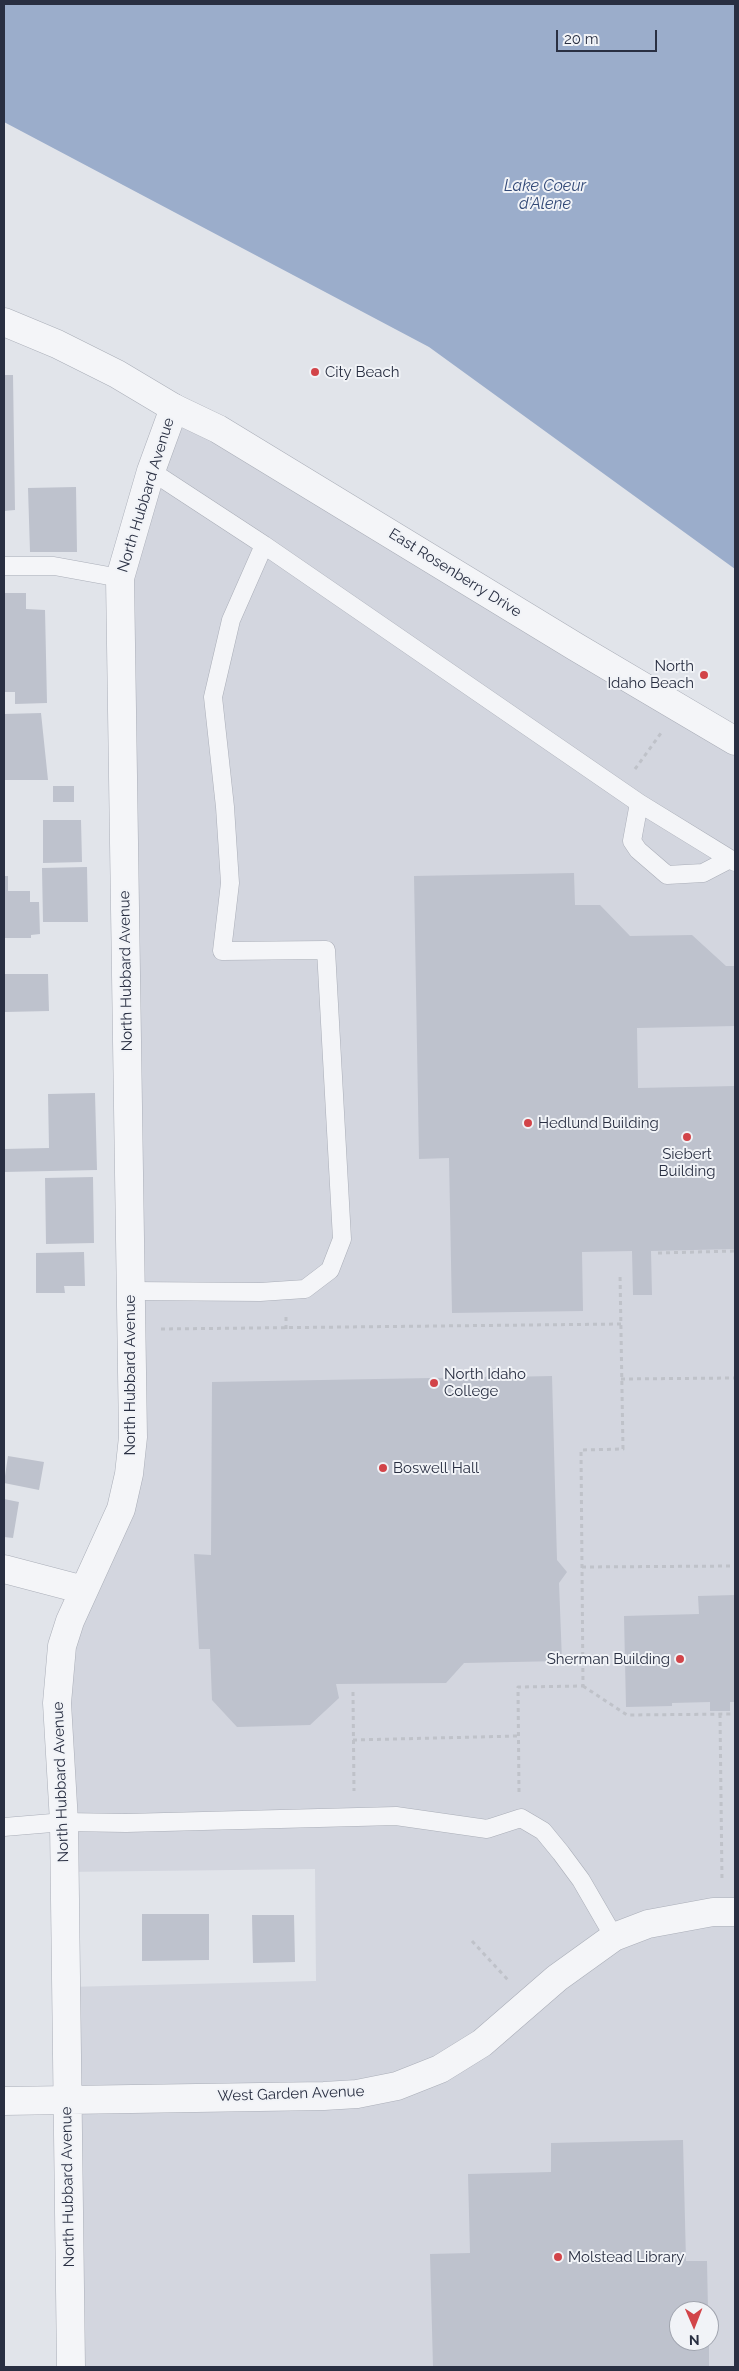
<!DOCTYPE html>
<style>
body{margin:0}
#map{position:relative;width:739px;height:2371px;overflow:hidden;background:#e1e4ea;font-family:Raleway,sans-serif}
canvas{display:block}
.frame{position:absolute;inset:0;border:5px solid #292f42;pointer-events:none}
.north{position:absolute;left:669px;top:2301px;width:50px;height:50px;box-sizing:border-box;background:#f1f3f7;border:1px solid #a1a5af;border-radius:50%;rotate:179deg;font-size:14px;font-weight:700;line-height:20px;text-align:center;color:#292f42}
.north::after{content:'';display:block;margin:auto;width:18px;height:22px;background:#d24449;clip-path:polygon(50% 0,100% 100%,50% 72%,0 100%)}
.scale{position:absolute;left:556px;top:30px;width:101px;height:22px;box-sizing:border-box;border:2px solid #292f42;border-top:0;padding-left:6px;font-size:15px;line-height:18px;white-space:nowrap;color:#292f42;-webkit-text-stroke:4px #f1f3f7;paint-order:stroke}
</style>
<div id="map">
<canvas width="739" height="2371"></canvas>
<div class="frame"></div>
<div class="north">N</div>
<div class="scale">20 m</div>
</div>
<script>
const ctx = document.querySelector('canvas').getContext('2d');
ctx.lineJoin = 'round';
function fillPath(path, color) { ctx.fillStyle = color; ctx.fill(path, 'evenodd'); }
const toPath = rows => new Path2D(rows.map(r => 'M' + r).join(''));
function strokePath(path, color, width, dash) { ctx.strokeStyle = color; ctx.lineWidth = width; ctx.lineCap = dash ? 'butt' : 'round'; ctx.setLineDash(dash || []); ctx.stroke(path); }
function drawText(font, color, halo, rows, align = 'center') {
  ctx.font = font + ' Raleway,sans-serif'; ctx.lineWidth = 4; ctx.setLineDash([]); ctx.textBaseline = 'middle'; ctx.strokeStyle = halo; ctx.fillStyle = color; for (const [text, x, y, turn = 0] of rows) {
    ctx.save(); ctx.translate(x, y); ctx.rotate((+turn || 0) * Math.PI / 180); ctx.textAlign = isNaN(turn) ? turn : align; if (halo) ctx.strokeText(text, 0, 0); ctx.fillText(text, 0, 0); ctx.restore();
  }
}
const built = toPath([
 [174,408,735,741,735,2367,71,2367,66,1987,316,1981,315,1869,64,1872,57,1703,121,1509,120,578],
 [679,2311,709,2311,709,2341,679,2341]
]);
const water = toPath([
 [4,4,735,4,735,569,429,347,4,122]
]);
const building = toPath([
 [4,375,13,375,15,510,4,511],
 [76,487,77,552,30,552,28,488],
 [4,593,26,593,26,609,45,610,47,703,15,704,15,692,4,692],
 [41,713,48,780,4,780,4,714],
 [53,786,74,786,74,802,53,802],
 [43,820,81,820,82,862,43,863],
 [87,867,88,922,43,922,42,868],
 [574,873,575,905,600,905,630,936,692,935,726,966,735,966,735,1026,637,1028,638,1088,735,1086,734,1249,651,1251,652,1295,633,1295,632,1251,582,1252,583,1311,452,1313,449,1158,419,1159,414,876],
 [4,876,8,876,8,891,30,891,30,902,39,902,40,934,31,935,31,938,4,938],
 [4,974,48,974,49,1011,5,1012],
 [95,1093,97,1170,4,1172,4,1149,49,1148,48,1094],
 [93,1177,94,1243,46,1244,45,1178],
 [84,1252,85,1286,64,1286,65,1293,36,1293,36,1253],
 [494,1368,506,1377,552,1376,557,1560,567,1572,559,1583,562,1661,464,1663,446,1683,336,1684,339,1698,310,1725,237,1727,212,1700,210,1649,199,1649,194,1554,211,1555,212,1382,486,1377],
 [8,1456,44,1462,39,1490,4,1483],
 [4,1499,19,1502,13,1538,4,1537],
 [735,1595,735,1702,730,1702,730,1711,710,1711,710,1702,672,1703,672,1706,626,1707,624,1616,699,1614,698,1596],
 [142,1914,209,1914,209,1960,142,1961],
 [252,1915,294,1915,295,1962,253,1963],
 [683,2140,686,2261,707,2261,708,2311,679,2311,679,2341,709,2341,709,2367,433,2367,430,2254,470,2253,468,2174,551,2172,551,2143]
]);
const path = toPath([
 [635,769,661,733],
 [658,1253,735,1251],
 [286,1317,286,1329],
 [161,1329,621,1324],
 [621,1379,735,1378],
 [582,1567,735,1566],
 [583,1686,627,1715,735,1714],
 [353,1692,354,1791],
 [720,1714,722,1881],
 [353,1740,518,1736],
 [519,1792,518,1687,583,1686,581,1450,623,1449,620,1273],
 [472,1941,508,1980]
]);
const service = toPath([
 [151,471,264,545,639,803,735,862],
 [4,566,54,566,120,578],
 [639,803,632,841,638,850,667,875,703,873,730,859],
 [130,1291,260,1292,305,1289,330,1270,342,1239,326,950,222,951,230,883,225,807,213,697,231,620,264,545],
 [4,1827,64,1822,126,1823,396,1816,487,1829,521,1818,543,1831,561,1853,581,1880,614,1937]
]);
const minor = toPath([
 [4,1569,84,1590],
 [4,2101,324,2096,357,2094,397,2086,440,2069,482,2043,557,1978,614,1937,648,1924,713,1912,735,1912],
 [71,2367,64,1822,57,1703,62,1646,70,1621,121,1509,129,1474,133,1437,120,578,151,471,174,408]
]);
const tertiary = toPath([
 [4,322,57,344,117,374,174,408,218,429,576,647,735,741]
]);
const markers = [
 [315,372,5,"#d24449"],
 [704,675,5,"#d24449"],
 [528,1123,5,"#d24449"],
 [687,1137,5,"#d24449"],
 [434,1383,5,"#d24449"],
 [383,1468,5,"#d24449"],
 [680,1659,5,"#d24449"],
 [558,2257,5,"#d24449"]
];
const poiNames = [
 ["City Beach",325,372],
 ["North",694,666,"right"],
 ["Idaho Beach",694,683,"right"],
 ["Hedlund Building",538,1123],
 ["Siebert",687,1154,"center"],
 ["Building",687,1171,"center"],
 ["North Idaho",444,1374],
 ["College",444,1391],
 ["Boswell Hall",393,1468],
 ["Sherman Building",670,1659,"right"],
 ["Molstead Library",568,2257]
];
const streetNames = [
 ["North Hubbard Avenue",146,495,-73],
 ["East Rosenberry Drive",455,573,32],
 ["North Hubbard Avenue",126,971,-91],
 ["North Hubbard Avenue",130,1375,-90],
 ["North Hubbard Avenue",61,1782,-92],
 ["West Garden Avenue",291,2094,-2],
 ["North Hubbard Avenue",68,2187,-91]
];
const waterNames = [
 ["Lake Coeur",545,186],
 ["d'Alene",545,204]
];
fillPath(built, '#d3d6df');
fillPath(water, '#9badcb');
fillPath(building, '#bec2cd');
strokePath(service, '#aaaeb8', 19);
strokePath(minor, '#aaaeb8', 29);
strokePath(tertiary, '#aaaeb8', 29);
strokePath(path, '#bfc2c9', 3, [4, 4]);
strokePath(service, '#f4f5f8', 18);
strokePath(minor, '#f4f5f8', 28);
strokePath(tertiary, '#f4f5f8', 28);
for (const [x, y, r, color] of markers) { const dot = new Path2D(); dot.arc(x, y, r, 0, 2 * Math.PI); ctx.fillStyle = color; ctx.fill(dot); strokePath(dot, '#f1f3f7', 2); }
drawText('15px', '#292f42', '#f1f3f7', poiNames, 'left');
drawText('15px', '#292f42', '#f1f3f7', streetNames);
drawText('italic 16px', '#324977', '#f1f3f7', waterNames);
</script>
